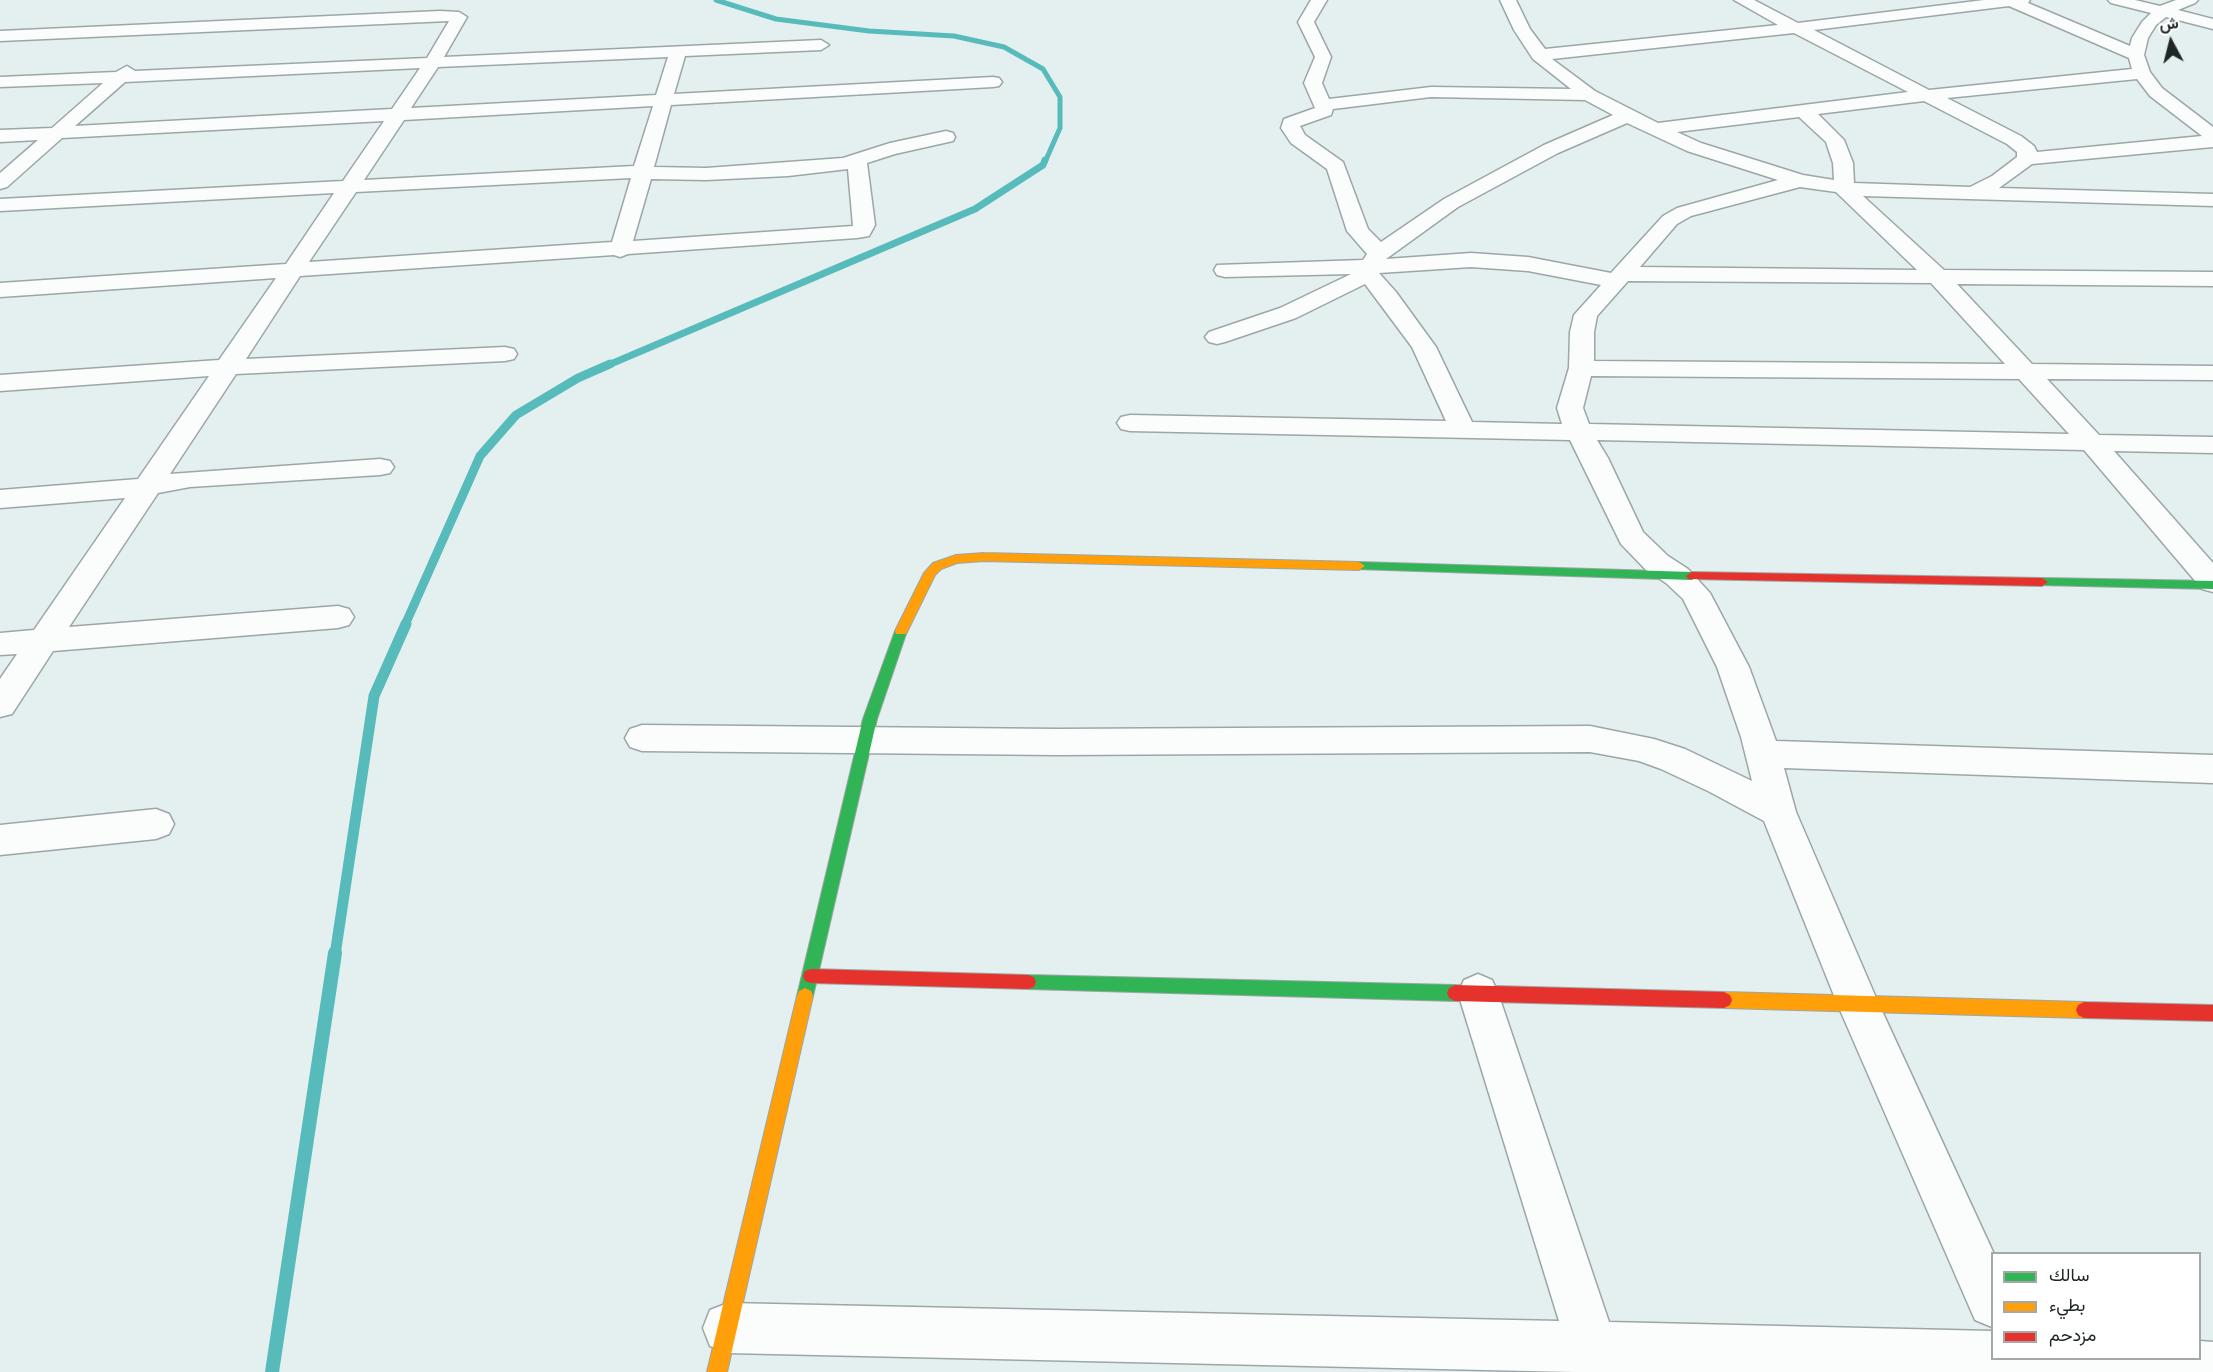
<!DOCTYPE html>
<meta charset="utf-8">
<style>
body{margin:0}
#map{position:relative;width:2213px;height:1372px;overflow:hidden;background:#e4efef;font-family:"Alegreya Sans",Vazirmatn,sans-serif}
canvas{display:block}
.legend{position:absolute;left:1991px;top:1252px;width:210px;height:108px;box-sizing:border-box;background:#fff;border:2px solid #a5a8a8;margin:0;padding:8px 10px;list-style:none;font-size:18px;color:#1f2626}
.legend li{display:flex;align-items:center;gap:12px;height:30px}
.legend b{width:30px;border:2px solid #a5a8a8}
.north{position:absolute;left:2141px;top:12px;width:60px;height:60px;-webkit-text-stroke:4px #fff;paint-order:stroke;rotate:353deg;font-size:16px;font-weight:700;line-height:24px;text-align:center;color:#1f2626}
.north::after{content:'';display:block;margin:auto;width:21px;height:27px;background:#1f2626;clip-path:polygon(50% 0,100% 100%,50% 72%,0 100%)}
</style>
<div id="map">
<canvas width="2213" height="1372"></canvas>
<ul class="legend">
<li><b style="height:8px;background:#30b455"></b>سالك</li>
<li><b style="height:8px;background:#ff9f0a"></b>بطيء</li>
<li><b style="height:8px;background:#e5322d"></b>مزدحم</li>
</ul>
<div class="north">ش</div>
</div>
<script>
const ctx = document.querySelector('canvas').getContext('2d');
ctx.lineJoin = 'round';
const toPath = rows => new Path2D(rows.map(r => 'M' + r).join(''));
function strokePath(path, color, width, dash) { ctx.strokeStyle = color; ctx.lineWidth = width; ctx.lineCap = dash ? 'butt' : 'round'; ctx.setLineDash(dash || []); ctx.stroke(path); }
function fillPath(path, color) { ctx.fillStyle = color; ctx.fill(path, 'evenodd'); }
const streamFar4 = toPath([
 [716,0,776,19,869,31,954,36,1004,47,1043,69,1060,97,1060,128,1045,162]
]);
const streamFar3 = toPath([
 [606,366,975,209,1043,165,1045,160]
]);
const streamFar2 = toPath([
 [405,625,480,456,516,415,578,378,610,364]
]);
const streamFar1 = toPath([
 [335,955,374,696,406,624]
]);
const stream = toPath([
 [272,1372,335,953]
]);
const street = toPath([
 [1311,0,1327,0,1314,22,1331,57,1322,83,1329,99,1431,87,1571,89,1533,59,1514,30,1500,0,1516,0,1530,29,1545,49,1778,25,1734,0,1754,0,1798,23,1984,0,2030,0,2028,3,2130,46,2132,38,2142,22,2151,13,2111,3,2108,0,2135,0,2160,6,2176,0,2198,0,2195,3,2178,10,2213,19,2213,29,2166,17,2156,25,2148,38,2144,55,2150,72,2162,88,2213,127,2213,147,2032,164,1999,188,2213,194,2213,206,1863,196,1944,270,2213,272,2213,286,1957,284,2032,364,2213,366,2213,380,2047,379,2099,435,2213,437,2213,453,2114,451,2213,563,2213,592,2202,589,2084,450,1597,440,1608,458,1643,532,1668,556,1688,569,1710,593,1749,667,1776,741,2213,755,2213,783,1784,768,1796,812,1877,1000,1994,1254,1992,1254,1992,1327,1975,1320,1837,1003,1764,821,1708,791,1661,769,1639,761,1590,752,1058,755,642,751,630,747,625,738,630,729,642,725,1058,729,1590,726,1654,739,1685,749,1752,781,1741,737,1717,667,1683,599,1666,583,1646,570,1621,544,1570,440,1130,431,1121,429,1117,423,1121,417,1130,415,1446,421,1412,347,1365,284,1296,318,1225,342,1217,344,1209,342,1205,337,1209,332,1280,308,1351,274,1225,277,1217,275,1214,270,1217,265,1363,260,1367,254,1347,231,1327,169,1291,143,1281,128,1284,119,1315,108,1304,83,1315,57,1298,22,1311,0],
 [2009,6,2129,58,2132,69,1929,90,1814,30,2009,6],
 [1794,33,1908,92,1658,123,1595,91,1552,59,1794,33],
 [2137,79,2150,96,2202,136,2037,152,2034,146,2021,136,1947,98,2137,79],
 [1431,97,1585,100,1613,115,1544,145,1444,199,1381,242,1368,229,1343,162,1305,135,1300,126,1331,115,1333,109,1431,97],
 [1924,101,2007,144,2017,152,2017,157,1992,176,1970,187,1854,183,1853,163,1844,140,1818,114,1924,101],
 [1799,117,1826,142,1833,163,1834,180,1803,175,1701,143,1677,132,1799,117],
 [1627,123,1687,151,1778,180,1677,208,1663,216,1611,273,1528,257,1471,253,1386,259,1458,207,1558,153,1627,123],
 [1800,187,1836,192,1917,270,1640,267,1677,224,1691,216,1800,187],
 [1471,267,1528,271,1601,285,1574,315,1570,332,1569,368,1557,408,1562,424,1472,422,1436,347,1396,292,1379,273,1471,267],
 [1628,281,1931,283,2005,364,1594,361,1594,332,1597,316,1628,281],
 [1591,376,2019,379,2069,434,1589,424,1583,408,1591,376],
 [440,11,459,12,467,17,444,57,821,40,829,45,821,50,685,56,674,94,993,77,999,78,1002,82,999,86,993,87,671,105,654,167,706,168,843,158,890,143,946,131,953,133,955,137,953,141,895,154,867,163,875,225,869,236,857,238,628,254,620,257,614,255,300,276,246,359,505,347,514,349,517,354,514,359,505,361,236,374,170,474,380,459,390,461,394,467,390,473,380,475,190,487,158,493,69,627,338,606,349,609,354,617,349,625,338,628,53,651,12,714,0,717,0,679,17,654,0,655,0,633,34,630,125,498,0,508,0,490,138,479,209,376,0,391,0,375,219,360,276,278,0,297,0,283,286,264,334,193,0,211,0,199,343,181,384,121,62,138,7,187,0,189,0,173,38,140,0,142,0,130,52,128,103,83,0,87,0,77,116,72,127,66,135,71,427,58,449,21,0,41,0,31,440,11],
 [668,57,656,95,411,108,438,67,668,57],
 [420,68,392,109,75,126,125,82,420,68],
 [653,106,634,166,364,180,404,120,653,106],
 [848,169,853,226,633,241,651,179,706,180,788,176,848,169],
 [631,178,612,242,309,262,356,192,631,178],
 [156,809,169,814,174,824,169,834,156,839,0,855,0,825,156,809],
 [1478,974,1492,980,1498,993,1609,1322,1992,1331,1992,1358,2200,1358,2200,1341,2213,1342,2213,1372,1574,1372,728,1353,710,1346,703,1328,710,1310,728,1303,1559,1321,1458,993,1464,980,1478,974]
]);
const fast = toPath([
 [1359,562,1692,572,1698,576,1692,580,1355,569,1353,566,1359,562],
 [2042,578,2213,581,2213,589,2038,585,2036,582,2042,578],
 [901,626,907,631,877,719,813,996,811,1001,805,1004,799,1001,797,996,863,719,895,631,901,626],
 [1028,975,1455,985,1461,988,1463,993,1461,998,1455,1001,1028,989,1022,987,1020,982,1022,977,1028,975]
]);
const slow = toPath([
 [984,553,1359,562,1365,566,1359,570,984,561,957,563,941,569,935,575,906,634,896,634,895,631,924,573,933,563,956,555,984,553],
 [805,988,811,991,813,996,727,1372,707,1372,797,996,799,991,805,988],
 [1724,992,2084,1002,2090,1005,2092,1010,2090,1015,2084,1018,1724,1008,1718,1005,1716,1000,1718,995,1724,992]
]);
const jam = toPath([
 [1692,572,2042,578,2048,582,2042,586,1688,579,1686,576,1692,572],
 [811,969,1028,975,1034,977,1036,982,1034,987,1028,989,811,983,805,981,803,976,805,971,811,969],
 [1455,985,1724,992,1730,995,1732,1000,1730,1005,1724,1008,1455,1001,1449,998,1447,993,1449,988,1455,985],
 [2084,1002,2213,1005,2213,1021,2084,1018,2078,1015,2076,1010,2078,1005,2084,1002]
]);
strokePath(streamFar4, '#57bbbc', 5);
strokePath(streamFar3, '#57bbbc', 7);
strokePath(streamFar2, '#57bbbc', 9);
strokePath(streamFar1, '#57bbbc', 11);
strokePath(stream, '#57bbbc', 14);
strokePath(street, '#9da6a6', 3);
strokePath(fast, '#9da6a6', 2);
strokePath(slow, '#9da6a6', 2);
strokePath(jam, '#9da6a6', 2);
fillPath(street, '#fbfdfd');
fillPath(fast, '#30b455');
fillPath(slow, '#ff9f0a');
fillPath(jam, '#e5322d');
</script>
